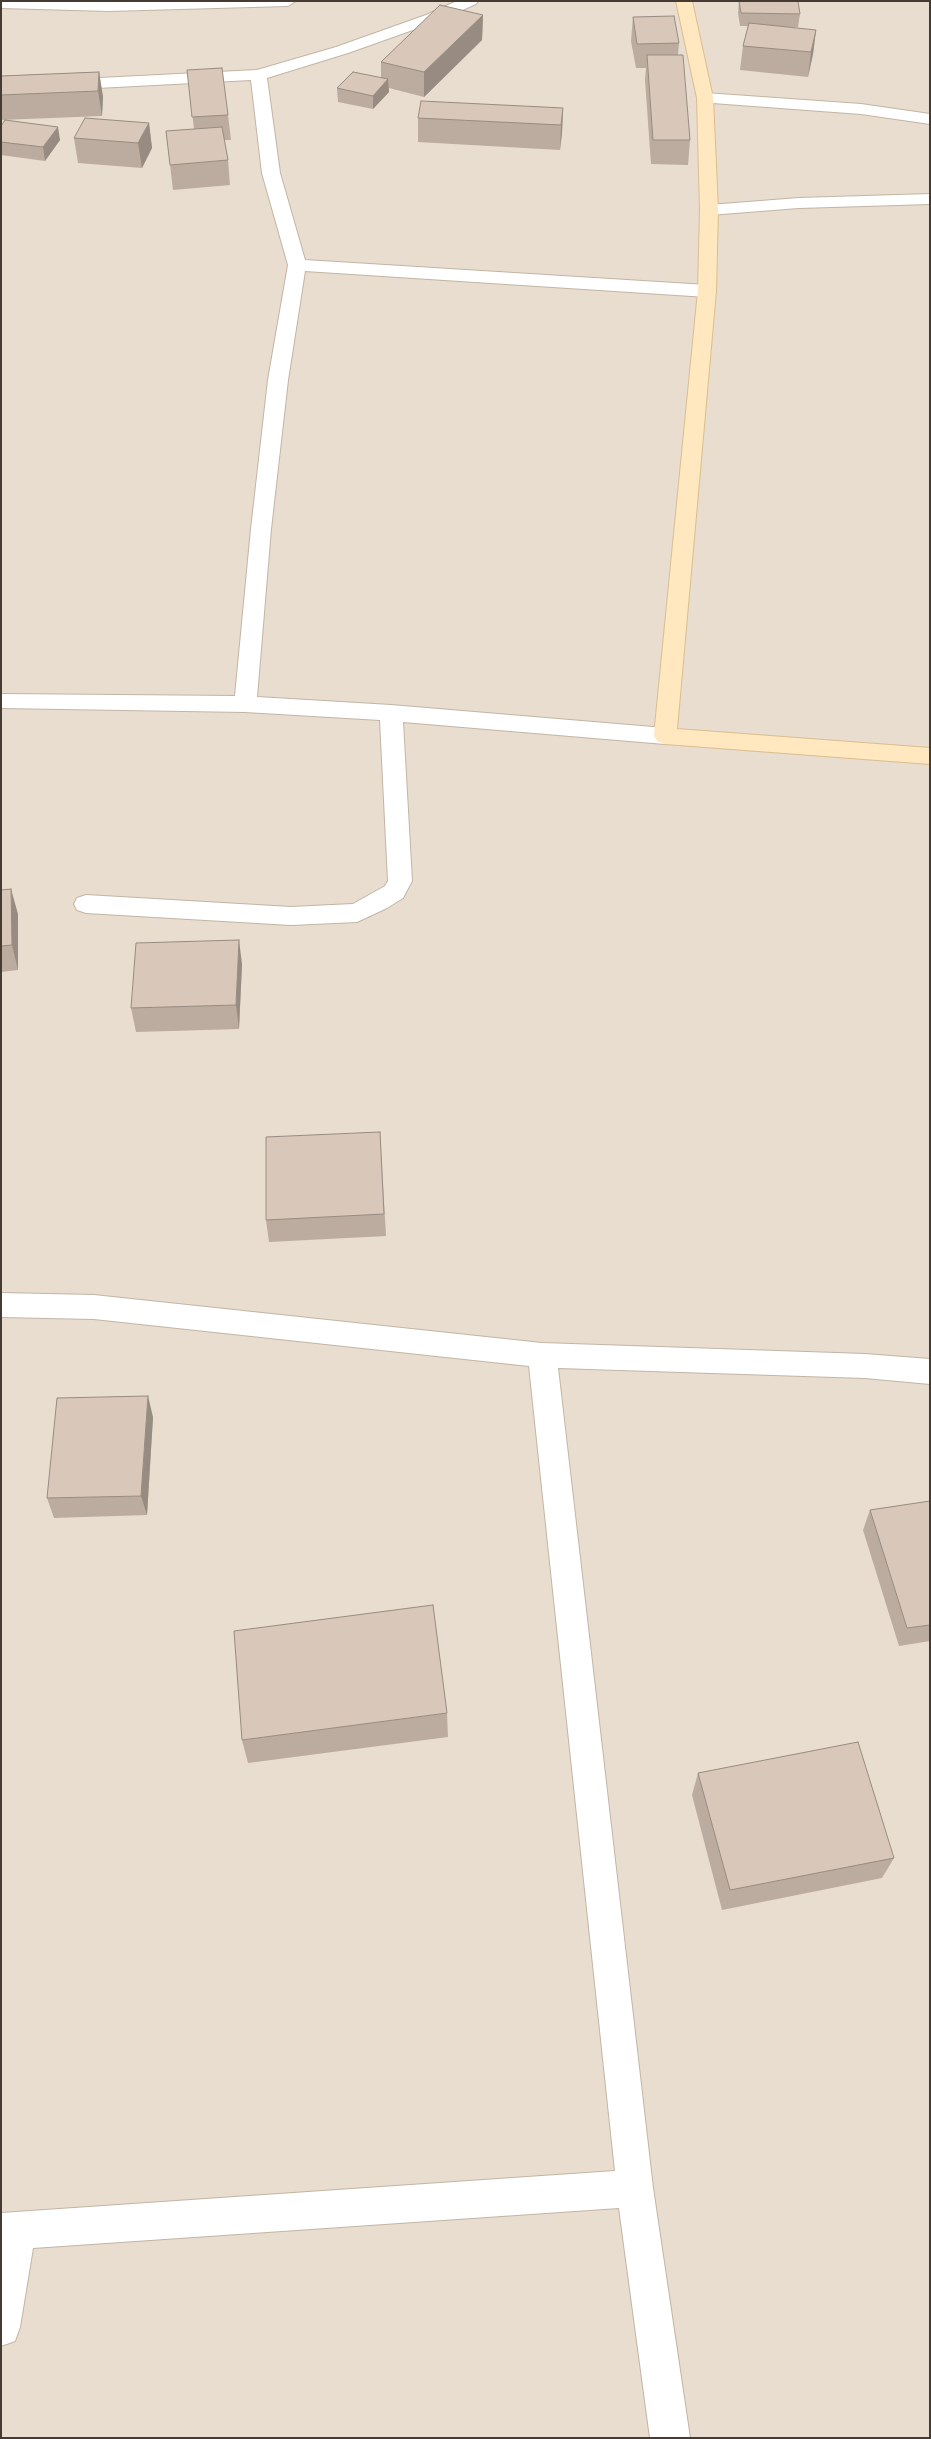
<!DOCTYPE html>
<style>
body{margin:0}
#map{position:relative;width:931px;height:2439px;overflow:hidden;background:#f3ece2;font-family:"Noto Sans",sans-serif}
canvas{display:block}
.frame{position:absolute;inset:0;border:2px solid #453b32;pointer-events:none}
</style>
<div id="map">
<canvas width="931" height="2439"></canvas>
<div class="frame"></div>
</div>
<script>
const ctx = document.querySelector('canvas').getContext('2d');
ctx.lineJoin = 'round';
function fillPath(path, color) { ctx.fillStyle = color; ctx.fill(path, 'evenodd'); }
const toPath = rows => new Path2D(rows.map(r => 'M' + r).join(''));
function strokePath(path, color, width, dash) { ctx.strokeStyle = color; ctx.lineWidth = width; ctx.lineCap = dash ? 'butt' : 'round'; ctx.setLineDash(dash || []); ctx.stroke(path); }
const residential = toPath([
 [1,1,930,1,930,2438,1,2438]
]);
const minor = toPath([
 [1,1,296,1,288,6,109,11,1,8,1,1],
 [457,1,478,1,476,4,438,21,348,53,267,78,280,173,305,260,707,285,714,287,716,291,714,295,707,297,305,271,288,380,271,529,257,697,391,705,665,728,673,731,676,736,673,741,665,744,403,722,412,881,403,898,387,908,357,922,291,925,86,913,77,910,74,904,77,898,86,895,291,907,353,904,385,886,388,881,380,720,245,712,1,708,1,694,235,696,251,529,268,380,288,265,262,173,251,80,1,93,1,83,257,70,336,47,426,15,457,1],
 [705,93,861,104,930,114,930,124,861,114,699,102,697,98,699,94,705,93],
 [930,194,930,204,799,208,709,215,703,214,700,210,703,206,709,205,799,198,930,194],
 [1,1293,94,1295,542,1343,865,1354,930,1359,930,1384,865,1378,558,1368,653,2188,690,2438,650,2438,619,2208,33,2248,20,2327,15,2341,1,2346,1,2213,615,2171,529,1366,94,1319,1,1317,1,1293]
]);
const secondary = toPath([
 [676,1,692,1,713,98,718,210,716,291,677,729,930,748,930,764,665,744,657,741,654,736,698,291,700,210,697,98,676,1]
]);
const wall = toPath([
 [739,1,800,14,798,27,782,27,816,30,813,54,808,77,740,70,743,46,748,26,740,26,738,13],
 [483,15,482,40,424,97,389,88,389,92,373,109,338,102,337,88,381,78,381,62],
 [633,17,679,43,678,55,690,140,688,165,651,164,645,80,646,68,636,68,631,41],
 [187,70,228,115,231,140,224,140,228,160,230,185,173,190,166,131,194,129],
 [99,72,103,97,102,116,1,120,1,76],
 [563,108,562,133,560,150,418,142,418,118],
 [149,123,152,148,142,168,78,163,74,138],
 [1,126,60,140,45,161,1,155],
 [1,890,18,914,18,970,1,972],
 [242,964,239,1029,136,1032,131,1008],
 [380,1132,386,1236,269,1242,266,1220],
 [153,1417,147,1515,54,1518,47,1498],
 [930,1501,930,1641,899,1646,863,1530,870,1510],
 [447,1713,448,1737,248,1763,242,1740],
 [698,1773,894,1858,882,1878,722,1910,692,1795]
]);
const shadedWall = toPath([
 [483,15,482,40,424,97,424,72],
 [816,30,813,54,808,77,811,52],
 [99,72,103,97,102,116,98,91],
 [388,79,389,92,373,109,373,96],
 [563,108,562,133,560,150,561,125],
 [149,123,152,148,142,168,138,143],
 [58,127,60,140,45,161,43,147],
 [11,889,18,914,18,970,12,945],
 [239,940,242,964,239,1029,236,1005],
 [148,1396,153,1417,147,1515,141,1496]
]);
const building = toPath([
 [739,1,798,1,800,14,741,13,739,1],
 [440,5,483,15,424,72,381,62,440,5],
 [674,16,679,43,637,44,633,17,674,16],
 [749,23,816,30,811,52,743,46,749,23],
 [647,55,683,55,690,140,653,140,647,55],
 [222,68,228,115,192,117,187,70,222,68],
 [99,72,98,91,1,95,1,76,99,72],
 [353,72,388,79,373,96,337,88,353,72],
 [421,101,563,108,561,125,418,118,421,101],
 [85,118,149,123,138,143,74,138,85,118],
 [5,120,58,127,43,147,1,142,1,126,5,120],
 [222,127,228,160,170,165,166,131,222,127],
 [11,889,12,945,1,946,1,890,11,889],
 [239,940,236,1005,131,1008,136,943,239,940],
 [380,1132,384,1214,266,1220,266,1137,380,1132],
 [148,1396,141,1496,47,1498,57,1398,148,1396],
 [930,1501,930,1625,907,1628,870,1510,930,1501],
 [433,1605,447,1713,242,1740,234,1631,433,1605],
 [858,1742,894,1858,730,1890,698,1773,858,1742]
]);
fillPath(residential, '#e8ddcf');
strokePath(minor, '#c2b5a6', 2);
strokePath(secondary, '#dbbd8e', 2);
fillPath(minor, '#fff');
fillPath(secondary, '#ffe8c0');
fillPath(wall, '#bbac9f');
fillPath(shadedWall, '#988c82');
fillPath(building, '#d9c8b9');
strokePath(building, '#988c82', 1);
</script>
